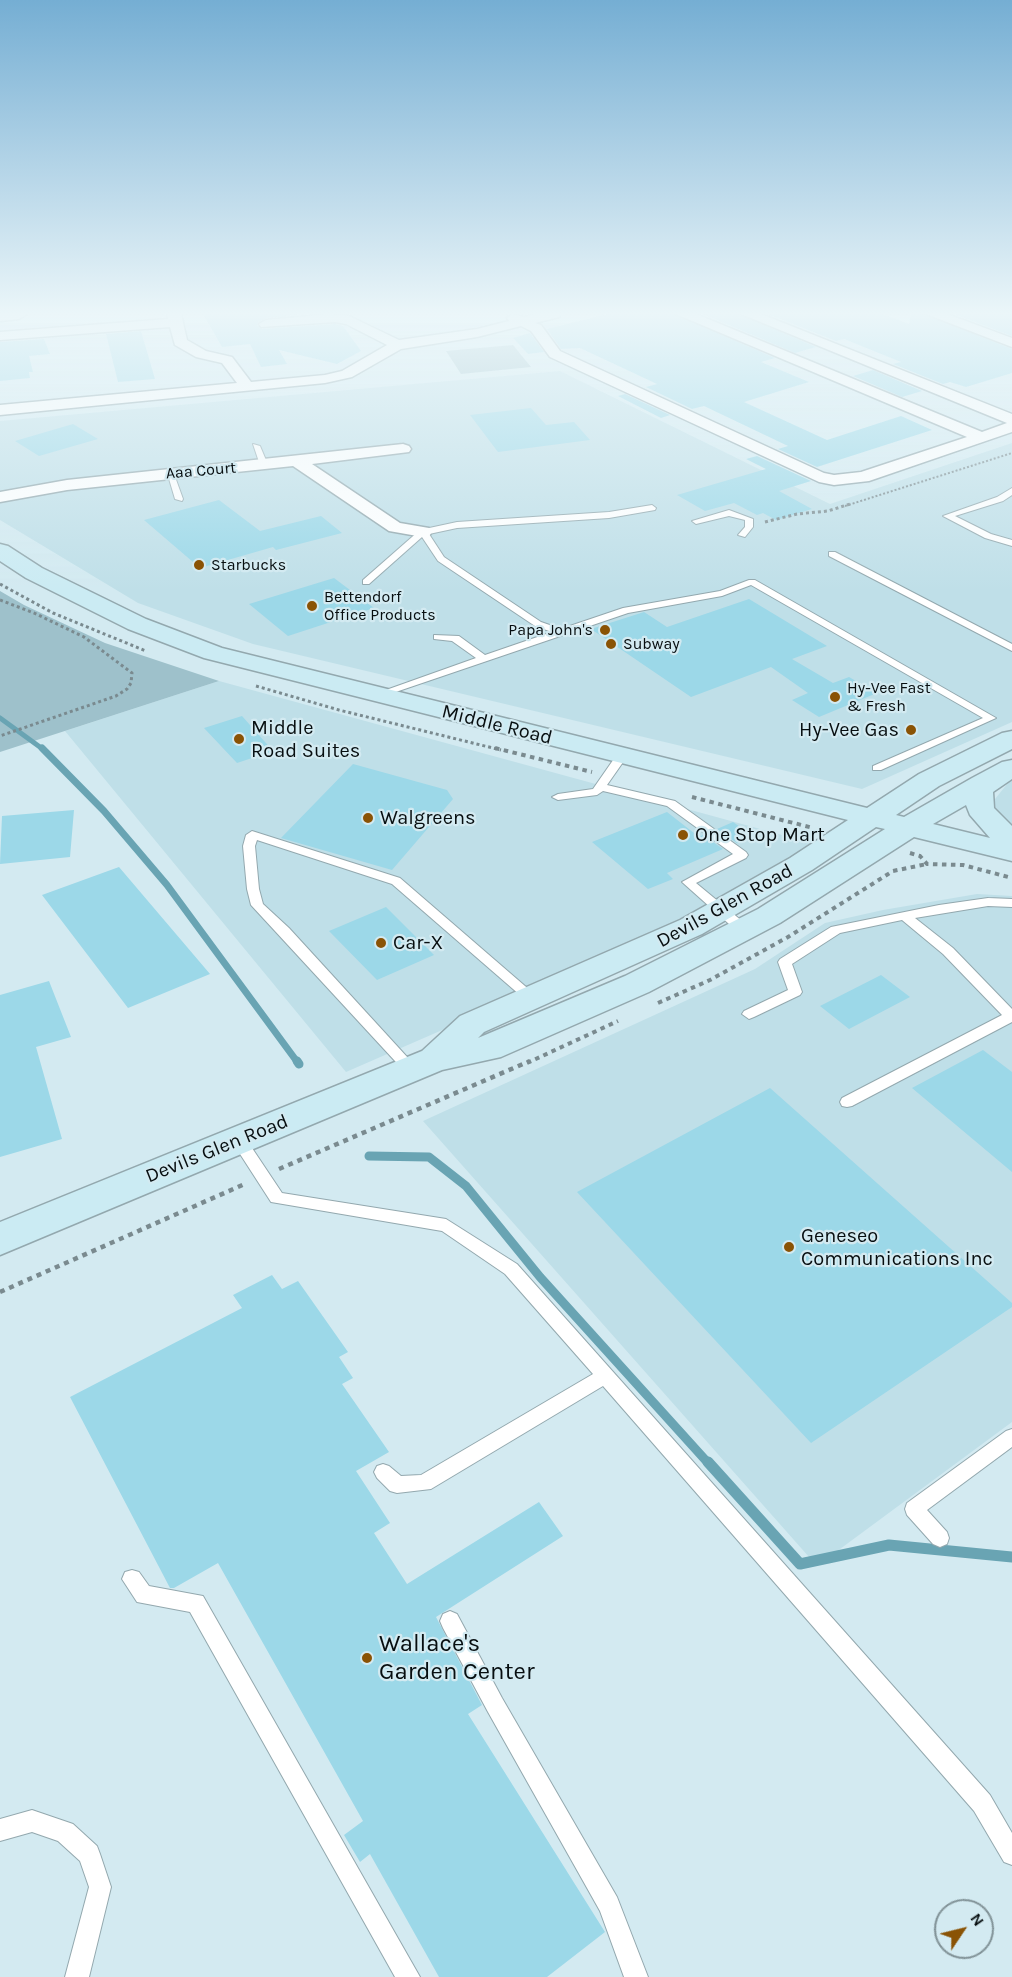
<!DOCTYPE html>
<style>
body{margin:0}
#map{position:relative;width:1012px;height:1977px;overflow:hidden;background:#d3eaf1;font-family:Karla,sans-serif}
canvas{display:block}
.north{position:absolute;left:934px;top:1899px;width:60px;height:60px;box-sizing:border-box;background:#d3eaf1;border:2px solid #819297;border-radius:50%;rotate:55deg;font-size:16px;font-weight:700;line-height:24px;text-align:center;color:#070e10}
.north::after{content:'';display:block;margin:auto;width:21px;height:27px;background:#8a5305;clip-path:polygon(50% 0,100% 100%,50% 72%,0 100%)}
</style>
<div id="map">
<canvas width="1012" height="1977"></canvas>
<div class="north">N</div>
</div>
<script>
const ctx = document.querySelector('canvas').getContext('2d');
ctx.lineJoin = 'round';
function fillPath(path, color) { ctx.fillStyle = color; ctx.fill(path, 'evenodd'); }
const toPath = rows => new Path2D(rows.map(r => 'M' + r).join(''));
function strokePath(path, color, width, dash) { ctx.strokeStyle = color; ctx.lineWidth = width; ctx.lineCap = dash ? 'butt' : 'round'; ctx.setLineDash(dash || []); ctx.stroke(path); }
function drawText(font, color, halo, rows, align = 'center') {
  ctx.font = font + ' Karla,sans-serif'; ctx.lineWidth = 4.5; ctx.setLineDash([]); ctx.textBaseline = 'middle'; ctx.strokeStyle = halo; ctx.fillStyle = color; for (const [text, x, y, turn = 0] of rows) {
    ctx.save(); ctx.translate(x, y); ctx.rotate((+turn || 0) * Math.PI / 180); ctx.textAlign = isNaN(turn) ? turn : align; if (halo) ctx.strokeText(text, 0, 0); ctx.fillText(text, 0, 0); ctx.restore();
  }
}
const built = toPath([
 [560,371,830,504,1012,443,1012,722,862,789,253,644,138,603,0,520,0,421],
 [219,681,815,844,692,921,346,1072,65,731],
 [1012,778,1012,826,991,804],
 [977,894,1012,896,1012,1422,817,1566,423,1121,755,969,825,923,883,910]
]);
const green = toPath([
 [513,345,531,367,461,374,446,351],
 [0,591,24,605,105,643,219,681,0,752]
]);
const streamFar3 = toPath([
 [0,718,44,750]
]);
const streamFar2 = toPath([
 [42,748,104,811,167,885,298,1063]
]);
const streamFar1 = toPath([
 [297,1061,299,1064],
 [369,1156,429,1157,466,1186,540,1277,709,1464]
]);
const stream = toPath([
 [708,1462,800,1564,889,1545,1012,1557]
]);
const building = toPath([
 [203,314,302,314,266,318,258,322,257,325,261,329,335,324,343,326,361,351,337,364,279,350,287,364,261,367,250,344,222,347],
 [608,314,674,314,775,358,761,362,809,382,744,402,827,440,901,416,932,430,817,467,778,449,788,446,704,406,692,409,646,387,657,384,580,348,561,349,547,329],
 [703,314,739,314,816,347,795,353],
 [768,314,883,314,909,324,911,314,924,314,1012,349,1012,373,966,387,950,382,943,384,893,364,901,362,844,339,836,341],
 [954,314,1012,314,1012,336],
 [141,331,155,379,118,382,106,334],
 [530,333,544,352,528,354,513,338],
 [44,339,50,354,29,356,33,372,29,372,30,378,0,381,0,342],
 [873,370,922,391,902,397,853,376],
 [625,394,670,415,661,418,618,396],
 [531,408,546,425,574,422,590,440,498,452,470,415],
 [73,424,98,439,39,456,15,441],
 [757,456,811,481,779,491,812,509,776,520,763,513,757,515,734,503,705,511,677,495,766,469,746,459],
 [219,500,260,531,321,516,342,533,276,550,273,547,200,568,144,520],
 [334,578,374,608,288,636,249,604],
 [749,599,827,646,792,659,833,683,849,677,877,693,819,717,792,700,808,693,771,667,691,697,591,629,644,612,667,627],
 [242,716,273,751,237,763,204,728],
 [353,764,447,790,453,799,392,870,281,838],
 [74,810,70,857,0,864,2,816],
 [667,812,699,837,703,835,723,849,667,873,673,879,648,889,592,842],
 [733,822,753,836,737,843,717,829],
 [119,867,210,974,128,1008,42,895],
 [386,907,434,955,377,980,329,931],
 [881,975,910,997,849,1029,820,1006],
 [49,981,71,1037,36,1047,62,1139,0,1157,0,995],
 [983,1050,1012,1072,1012,1172,912,1088],
 [770,1088,1012,1303,1012,1307,811,1443,577,1192],
 [272,1275,282,1289,298,1281,348,1352,339,1357,353,1378,342,1384,389,1452,356,1471,390,1523,374,1533,407,1584,539,1502,563,1536,436,1617,482,1705,468,1714,605,1932,547,1977,439,1977,370,1854,360,1862,344,1835,363,1821,218,1563,174,1588,170,1588,70,1397,242,1308,233,1295]
]);
const pathFar3 = toPath([
 [845,506,1012,453]
]);
const pathFar2 = toPath([
 [765,522,797,514,828,511,850,504],
 [0,584,53,613,146,651],
 [0,600,34,613,84,637,132,673,131,683,127,689,116,696,0,736],
 [256,686,339,710,501,750]
]);
const pathFar1 = toPath([
 [495,748,592,772],
 [692,797,813,828],
 [910,853,920,856,927,864,963,865,1012,878],
 [658,1003,710,980,788,937,893,871,927,864],
 [527,1063,618,1021]
]);
const path = toPath([
 [279,1169,530,1061],
 [0,1292,247,1183]
]);
const service = toPath([
 [253,444,260,446,268,465,267,467,260,465,253,444],
 [167,472,174,474,183,499,182,501,175,499,167,472],
 [1012,488,1012,495,1003,501,955,516,991,534,1012,540,1012,546,985,538,943,516,997,497,1012,488],
 [652,505,656,508,655,510,609,518,457,528,429,534,444,557,541,622,561,629,623,608,720,591,749,580,755,580,996,718,881,770,873,770,873,766,983,718,751,585,722,596,628,613,381,697,377,698,372,695,476,658,452,641,434,639,434,635,459,636,485,655,552,632,535,626,438,561,422,537,369,584,363,584,363,580,420,530,457,522,609,512,652,505],
 [729,510,753,519,753,527,745,537,738,535,745,527,745,520,729,516,696,524,692,521,729,510],
 [829,552,835,552,1012,644,1012,651,829,556,829,552],
 [622,752,628,755,607,785,675,801,746,852,748,855,746,858,696,883,748,926,749,929,748,932,738,932,682,882,733,854,667,806,603,791,597,795,558,800,552,797,558,794,593,789,618,753,622,752],
 [252,831,400,878,540,999,533,1004,528,1002,392,884,257,840,255,846,259,889,263,904,289,928,419,1070,417,1074,412,1075,407,1074,251,905,247,889,243,846,246,835,252,831],
 [988,898,1012,899,1012,907,988,906,915,918,953,948,1012,1009,1012,1022,852,1106,847,1107,842,1106,840,1102,842,1098,1002,1015,943,954,902,920,840,933,792,964,802,992,800,995,754,1017,749,1019,742,1014,744,1011,788,990,778,962,780,959,831,927,939,905,988,898],
 [239,1134,244,1136,282,1193,446,1219,517,1264,990,1795,1012,1833,1012,1865,1004,1862,974,1811,603,1386,431,1489,397,1493,390,1491,377,1478,374,1472,377,1466,383,1464,389,1466,401,1476,421,1475,593,1374,505,1274,442,1231,271,1202,231,1140,234,1136,239,1134],
 [1012,1429,1012,1447,927,1510,947,1532,949,1538,947,1544,940,1547,933,1544,907,1515,905,1509,907,1503,1006,1431,1012,1429],
 [132,1570,139,1572,149,1586,203,1596,420,1977,395,1977,190,1612,137,1602,122,1579,125,1572,132,1570],
 [450,1611,457,1614,502,1698,617,1897,648,1977,624,1977,600,1911,488,1712,443,1628,440,1621,443,1614,450,1611],
 [32,1810,73,1824,97,1846,100,1854,111,1887,89,1977,65,1977,89,1887,80,1861,58,1841,32,1832,0,1841,0,1819,32,1810]
]);
const minor = toPath([
 [167,314,181,314,187,340,206,351,232,357,251,382,325,375,342,371,387,345,346,324,335,322,261,327,259,324,266,320,330,314,349,316,399,340,477,329,509,321,507,318,512,314,524,317,536,314,561,314,559,317,535,323,541,325,560,351,824,473,834,475,861,472,967,437,676,314,696,314,982,432,1007,423,741,314,761,314,1012,414,1012,432,869,481,834,485,819,482,550,357,531,331,521,326,477,337,401,349,352,377,325,383,0,415,0,405,237,383,222,363,196,357,175,345,170,327,0,340,0,332,168,319,167,314],
 [926,314,947,314,1012,338,1012,347,926,314],
 [403,444,409,446,411,449,409,452,312,464,400,523,429,528,432,532,429,536,423,537,389,531,293,466,67,490,0,502,0,492,67,480,403,444]
]);
const tertiary = toPath([
 [0,314,27,314,19,319,0,321,0,314]
]);
const secondary = toPath([
 [0,544,8,546,42,568,146,619,222,648,867,808,919,774,1002,733,1012,731,1012,749,939,786,896,815,904,817,972,778,1002,762,1012,760,1012,779,993,792,994,808,1012,826,1012,861,914,837,780,923,649,992,501,1057,442,1070,0,1255,0,1222,422,1051,460,1016,680,920,790,858,848,820,204,658,128,629,26,578,0,561,0,544],
 [966,805,970,815,990,838,933,824,966,805],
 [876,827,885,829,758,909,625,976,478,1038,484,1032,702,934,812,870,876,827]
]);
const markers = [
 [199,565,6,"#8a5305"],
 [312,606,6,"#8a5305"],
 [605,630,6,"#8a5305"],
 [611,644,6,"#8a5305"],
 [835,697,6,"#8a5305"],
 [911,730,6,"#8a5305"],
 [239,739,6,"#8a5305"],
 [368,818,6,"#8a5305"],
 [683,835,6,"#8a5305"],
 [381,943,6,"#8a5305"],
 [789,1247,6,"#8a5305"],
 [367,1658,6,"#8a5305"]
];
const farStreetnames = [
 ["Aaa Court",201,471,-5]
];
const farPoinames = [
 ["Starbucks",211,565],
 ["Bettendorf",324,597],
 ["Office Products",324,615],
 ["Papa John's",593,630,"right"],
 ["Subway",623,644],
 ["Hy-Vee Fast",847,688],
 ["& Fresh",847,706]
];
const streetNames = [
 ["Middle Road",497,725,14],
 ["Devils Glen Road",725,906,-29],
 ["Devils Glen Road",217,1149,-22]
];
const poiNames = [
 ["Middle",251,728],
 ["Road Suites",251,751],
 ["Hy-Vee Gas",899,730,"right"],
 ["Walgreens",380,818],
 ["One Stop Mart",695,835],
 ["Car-X",393,943],
 ["Geneseo",801,1236],
 ["Communications Inc",801,1259]
];
const nearPoinames = [
 ["Wallace's",379,1644],
 ["Garden Center",379,1672]
];
fillPath(built, '#bfdfe8');
fillPath(green, '#9ec1cb');
strokePath(streamFar3, '#69a4b3', 5);
strokePath(streamFar2, '#69a4b3', 7);
strokePath(streamFar1, '#69a4b3', 9);
strokePath(stream, '#69a4b3', 11);
fillPath(building, '#9cd8e8');
strokePath(service, '#93a8ae', 2);
strokePath(minor, '#93a8ae', 3);
strokePath(tertiary, '#93a8ae', 3);
strokePath(secondary, '#93a8ae', 3);
strokePath(pathFar3, '#7a8a8f', 2, [2, 2]);
strokePath(pathFar2, '#7a8a8f', 3, [3, 3]);
strokePath(pathFar1, '#7a8a8f', 4, [4.5, 4.5]);
strokePath(path, '#7a8a8f', 4.5, [5, 5]);
fillPath(service, '#fff');
fillPath(minor, '#fff');
fillPath(tertiary, '#fff');
fillPath(secondary, '#cbebf3');
const sky = ctx.createLinearGradient(0, 0, 0, 591);
sky.addColorStop(0, '#75aed3');
sky.addColorStop(0.53, '#ebf6f9');
sky.addColorStop(1, '#ebf6f900');
ctx.fillStyle = sky;
ctx.fillRect(0, 0, 1012, 591);
for (const [x, y, r, color] of markers) { const dot = new Path2D(); dot.arc(x, y, r, 0, 2 * Math.PI); ctx.fillStyle = color; ctx.fill(dot); strokePath(dot, '#d3eaf1', 2); }
drawText('16px', '#070e10', '#d3eaf1', farStreetnames);
drawText('16px', '#070e10', '#d3eaf1', farPoinames, 'left');
drawText('20px', '#070e10', '#d3eaf1', streetNames);
drawText('20px', '#070e10', '#d3eaf1', poiNames, 'left');
drawText('24px', '#070e10', '#d3eaf1', nearPoinames, 'left');
</script>
